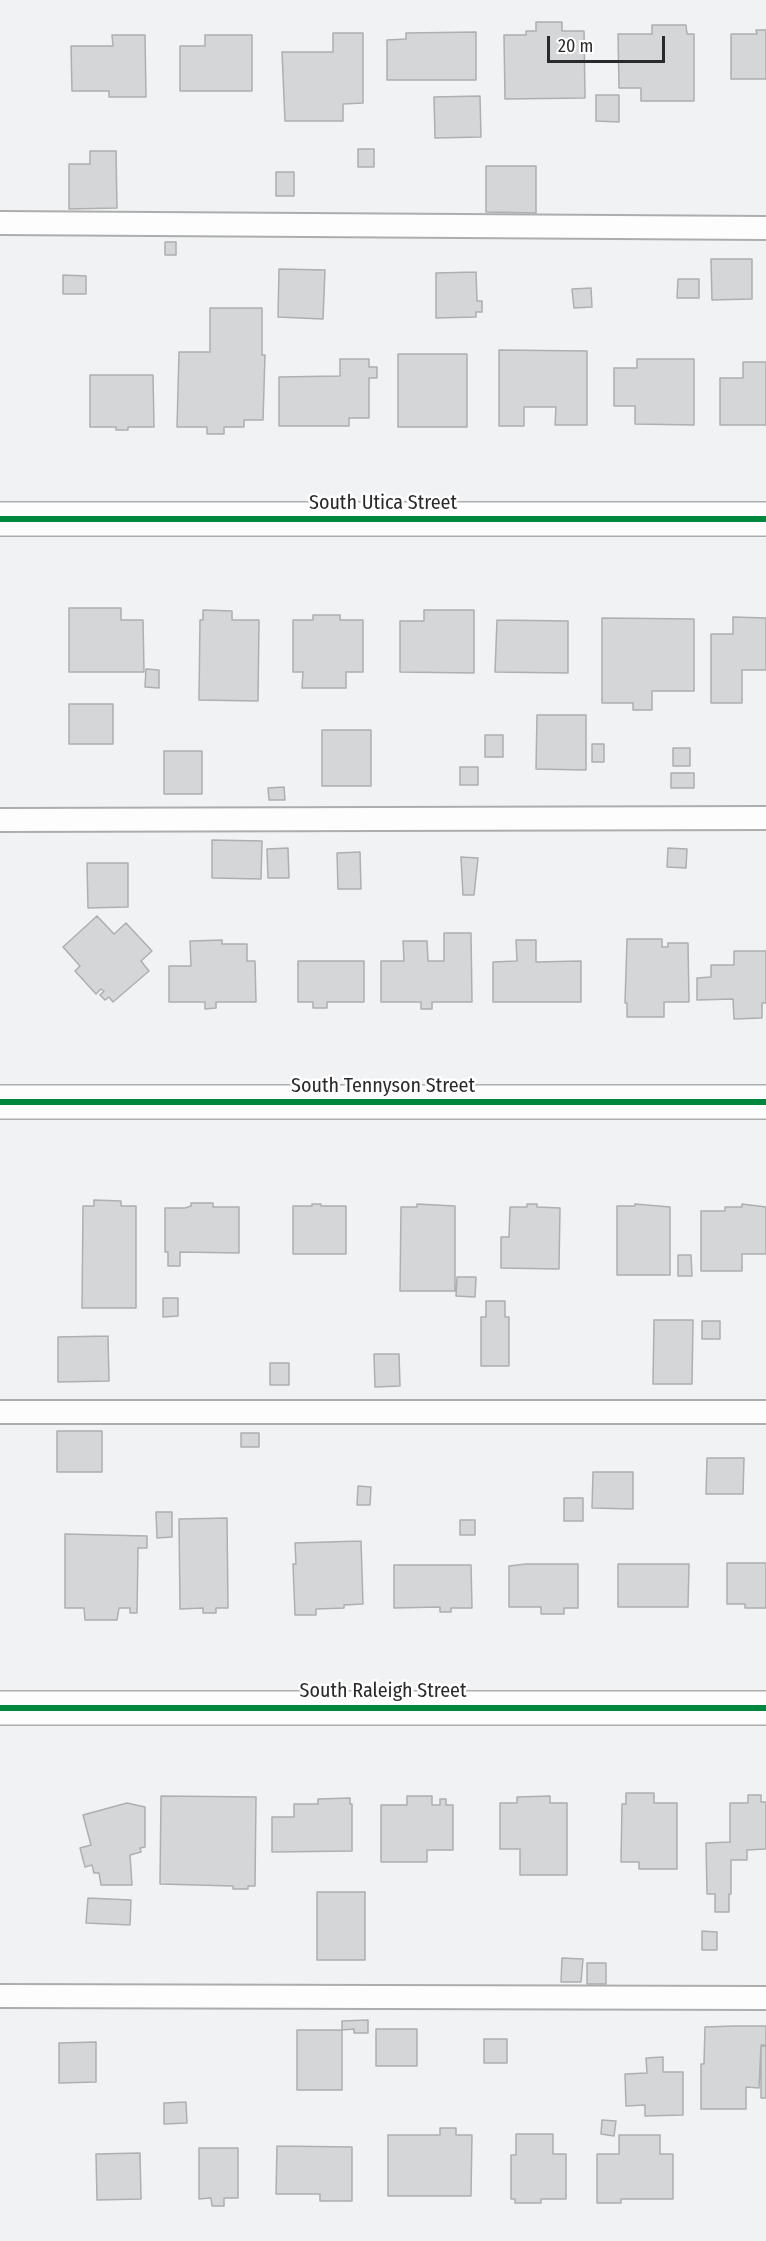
<!DOCTYPE html>
<style>
body{margin:0}
#map{position:relative;width:766px;height:2241px;overflow:hidden;background:#f1f2f3;font-family:"Fira Sans Condensed",sans-serif}
canvas{display:block}
.scale{position:absolute;left:547px;top:36px;width:118px;height:27px;box-sizing:border-box;border:3px solid #292a2b;border-top:0;padding-left:8px;font-size:18px;line-height:21px;white-space:nowrap;color:#292a2b;-webkit-text-stroke:4px #fff;paint-order:stroke}
</style>
<div id="map">
<canvas width="766" height="2241"></canvas>
<div class="scale">20 m</div>
</div>
<script>
const ctx = document.querySelector('canvas').getContext('2d');
ctx.lineJoin = 'round';
function fillPath(path, color) { ctx.fillStyle = color; ctx.fill(path, 'evenodd'); }
const toPath = rows => new Path2D(rows.map(r => 'M' + r).join(''));
function strokePath(path, color, width, dash) { ctx.strokeStyle = color; ctx.lineWidth = width; ctx.lineCap = dash ? 'butt' : 'round'; ctx.setLineDash(dash || []); ctx.stroke(path); }
function drawText(font, color, halo, rows, align = 'center') {
  ctx.font = font + ' "Fira Sans Condensed",sans-serif'; ctx.lineWidth = 5; ctx.setLineDash([]); ctx.textBaseline = 'middle'; ctx.strokeStyle = halo; ctx.fillStyle = color; for (const [text, x, y, turn = 0] of rows) {
    ctx.save(); ctx.translate(x, y); ctx.rotate((+turn || 0) * Math.PI / 180); ctx.textAlign = isNaN(turn) ? turn : align; if (halo) ctx.strokeText(text, 0, 0); ctx.fillText(text, 0, 0); ctx.restore();
  }
}
const building = toPath([
 [536,22,562,22,562,31,584,31,585,98,505,99,504,35,526,35,526,31,536,31,536,22],
 [652,25,686,25,687,34,694,34,694,101,641,101,641,88,619,88,618,34,652,34,652,25],
 [756,30,766,30,766,79,731,79,731,34,757,34,756,30],
 [476,32,476,80,387,80,387,40,406,39,406,33,476,32],
 [333,33,363,33,363,103,343,104,343,121,285,121,282,52,333,52,333,33],
 [112,35,145,35,146,97,109,97,109,91,72,91,71,46,113,46,112,35],
 [205,35,252,35,252,91,180,91,180,46,205,46,205,35],
 [596,95,619,95,619,122,596,121,596,95],
 [480,96,481,137,435,138,434,97,480,96],
 [358,149,374,149,374,167,358,167,358,149],
 [90,151,116,151,117,208,69,209,69,164,90,164,90,151],
 [486,166,536,166,536,213,486,212,486,166],
 [276,172,294,172,294,196,276,196,276,172],
 [165,242,176,242,176,255,165,255,165,242],
 [711,259,752,259,752,299,712,300,711,259],
 [279,269,325,270,323,319,278,317,279,269],
 [476,272,477,301,482,301,482,312,476,312,476,317,436,318,436,273,476,272],
 [63,275,86,276,86,294,63,294,63,275],
 [678,279,699,279,699,298,677,298,678,279],
 [591,288,592,307,574,308,572,289,591,288],
 [210,308,262,308,262,355,265,355,263,420,244,420,244,427,224,427,224,434,207,434,207,427,177,427,179,352,210,352,210,308],
 [499,350,587,351,587,425,555,425,556,407,524,407,524,426,499,426,499,350],
 [398,354,467,354,467,427,398,427,398,354],
 [340,359,369,359,369,367,377,367,377,378,369,378,369,418,349,418,349,426,279,426,279,377,340,376,340,359],
 [637,359,694,359,694,425,635,424,635,406,614,406,614,368,637,368,637,359],
 [743,362,766,362,766,425,720,425,720,378,743,378,743,362],
 [90,375,153,375,154,427,128,427,128,430,116,430,116,427,90,427,90,375],
 [69,608,121,608,121,620,143,620,144,672,69,672,69,608],
 [203,610,232,611,232,620,259,620,258,701,199,700,200,620,203,620,203,610],
 [424,610,474,610,474,673,400,672,400,621,424,621,424,610],
 [313,615,340,615,340,620,363,620,363,672,346,672,346,688,302,688,303,672,293,672,293,620,313,620,313,615],
 [733,617,766,618,766,670,742,670,742,703,711,703,711,634,733,634,733,617],
 [602,618,694,619,694,691,652,691,652,710,633,710,633,703,602,703,602,618],
 [497,620,568,621,568,673,495,672,497,620],
 [146,669,159,670,159,688,145,687,146,669],
 [69,704,113,704,113,744,69,744,69,704],
 [537,715,586,715,586,770,536,769,537,715],
 [322,730,371,730,371,786,322,786,322,730],
 [485,735,503,735,503,757,485,757,485,735],
 [592,744,604,744,604,762,592,762,592,744],
 [673,748,690,748,690,766,673,766,673,748],
 [164,751,202,751,202,794,164,794,164,751],
 [460,767,478,767,478,785,460,785,460,767],
 [671,773,694,773,694,788,671,788,671,773],
 [284,787,285,800,269,800,268,788,284,787],
 [212,840,262,841,261,879,212,878,212,840],
 [288,848,289,878,268,878,267,849,288,848],
 [668,848,687,849,686,868,667,867,668,848],
 [360,852,361,889,338,889,337,853,360,852],
 [461,857,478,858,474,895,463,895,461,857],
 [87,863,128,863,128,907,88,908,87,863],
 [97,916,114,934,126,923,152,951,141,961,149,971,113,1002,109,997,105,1000,100,995,104,991,101,989,96,994,75,971,80,966,63,947,97,916],
 [444,933,471,933,472,1002,432,1002,432,1009,421,1009,421,1002,381,1002,381,961,404,961,403,941,427,941,428,961,444,961,444,933],
 [627,939,662,939,662,947,668,947,668,943,688,943,689,1002,664,1002,664,1017,627,1017,627,1003,625,1003,627,939],
 [222,940,222,944,247,944,247,961,255,961,256,1002,216,1002,216,1008,205,1009,205,1002,169,1002,169,966,191,966,190,941,222,940],
 [516,940,536,940,536,962,581,961,581,1002,493,1002,493,962,517,961,516,940],
 [734,951,766,951,766,1003,762,1003,762,1018,734,1019,733,999,697,1000,697,978,711,977,711,965,734,965,734,951],
 [298,961,364,961,364,1002,327,1002,327,1008,313,1008,313,1002,298,1002,298,961],
 [94,1200,121,1201,121,1206,136,1206,136,1308,82,1308,83,1206,94,1206,94,1200],
 [191,1203,213,1203,213,1207,239,1207,239,1253,180,1252,180,1266,168,1266,168,1252,165,1252,165,1208,185,1208,191,1206,191,1203],
 [312,1204,321,1204,321,1206,346,1206,346,1254,293,1254,293,1206,312,1206,312,1204],
 [417,1204,455,1206,455,1291,400,1291,401,1207,417,1207,417,1204],
 [527,1204,537,1204,537,1207,560,1208,559,1269,501,1268,501,1237,509,1237,510,1207,527,1207,527,1204],
 [635,1204,670,1207,670,1275,617,1275,617,1206,635,1206,635,1204],
 [742,1204,766,1207,766,1254,742,1254,742,1271,701,1271,701,1211,725,1211,725,1207,742,1207,742,1204],
 [678,1255,691,1255,692,1276,678,1276,678,1255],
 [457,1277,476,1277,475,1297,456,1296,457,1277],
 [163,1298,178,1298,178,1316,163,1317,163,1298],
 [486,1301,505,1301,505,1317,509,1317,509,1366,481,1366,481,1317,486,1317,486,1301],
 [654,1320,693,1320,692,1384,653,1384,654,1320],
 [702,1321,720,1321,720,1339,702,1339,702,1321],
 [108,1336,109,1381,58,1382,58,1337,108,1336],
 [374,1354,399,1354,400,1386,375,1387,374,1354],
 [270,1363,289,1363,289,1385,270,1385,270,1363],
 [57,1431,102,1431,102,1472,57,1472,57,1431],
 [241,1433,259,1433,259,1447,241,1447,241,1433],
 [707,1458,744,1458,743,1494,706,1494,707,1458],
 [593,1472,633,1472,633,1509,592,1508,593,1472],
 [358,1486,371,1487,370,1505,357,1505,358,1486],
 [564,1498,583,1498,583,1521,564,1521,564,1498],
 [156,1512,172,1512,172,1537,157,1538,156,1512],
 [227,1518,228,1608,216,1608,216,1613,203,1613,203,1608,180,1609,179,1519,227,1518],
 [460,1520,475,1520,475,1535,460,1535,460,1520],
 [65,1534,147,1536,147,1548,138,1548,137,1613,130,1613,130,1608,119,1608,117,1620,85,1620,84,1608,65,1608,65,1534],
 [361,1541,363,1604,344,1605,344,1608,316,1609,316,1615,295,1615,293,1564,296,1564,295,1543,361,1541],
 [727,1563,766,1563,766,1608,745,1608,745,1604,727,1604,727,1563],
 [526,1564,578,1564,578,1608,564,1608,564,1614,541,1614,541,1607,509,1607,509,1566,526,1564],
 [618,1564,689,1564,688,1607,618,1607,618,1564],
 [394,1565,471,1565,472,1608,451,1608,451,1612,440,1612,440,1607,394,1608,394,1565],
 [626,1793,654,1793,654,1803,677,1803,677,1869,639,1869,639,1862,621,1862,622,1804,626,1804,626,1793],
 [748,1795,761,1795,761,1802,766,1802,766,1849,747,1850,747,1860,731,1860,731,1894,729,1894,729,1912,715,1912,715,1894,707,1894,706,1843,730,1842,730,1803,748,1803,748,1795],
 [161,1796,256,1797,255,1886,248,1886,248,1889,233,1889,233,1886,160,1884,161,1796],
 [407,1796,432,1796,432,1805,440,1805,440,1799,446,1799,446,1805,453,1805,453,1850,427,1850,427,1862,381,1862,381,1805,407,1805,407,1796],
 [550,1796,550,1803,567,1803,567,1875,520,1875,520,1849,500,1849,500,1803,517,1803,517,1797,550,1796],
 [350,1798,350,1804,352,1804,352,1851,272,1852,272,1817,294,1817,294,1804,318,1804,318,1799,350,1798],
 [127,1803,145,1807,145,1847,140,1848,141,1852,130,1855,132,1885,101,1885,99,1873,94,1873,92,1865,85,1867,80,1848,91,1845,83,1815,127,1803],
 [317,1892,365,1892,365,1960,317,1960,317,1892],
 [88,1898,131,1900,130,1925,86,1923,88,1898],
 [702,1931,717,1932,717,1950,702,1950,702,1931],
 [562,1958,583,1959,581,1982,561,1982,562,1958],
 [587,1963,606,1963,606,1984,587,1984,587,1963],
 [368,2020,368,2033,354,2033,354,2029,342,2030,342,2021,368,2020],
 [735,2026,766,2026,766,2045,761,2045,759,2088,746,2087,746,2109,701,2109,701,2064,704,2064,705,2027,735,2026],
 [376,2029,417,2029,417,2066,376,2066,376,2029],
 [297,2030,342,2030,342,2090,297,2090,297,2030],
 [484,2039,507,2039,507,2063,484,2063,484,2039],
 [96,2042,96,2082,59,2083,59,2043,96,2042],
 [761,2046,766,2046,766,2098,761,2098,761,2046],
 [663,2057,663,2072,683,2072,683,2115,645,2116,645,2105,626,2106,625,2074,647,2073,646,2058,663,2057],
 [186,2102,187,2123,164,2124,164,2103,186,2102],
 [602,2120,616,2121,614,2136,601,2134,602,2120],
 [440,2128,456,2128,456,2135,472,2135,471,2196,388,2196,388,2135,440,2135,440,2128],
 [516,2134,553,2134,553,2154,566,2154,566,2199,541,2199,541,2203,515,2203,515,2199,511,2199,511,2155,516,2155,516,2134],
 [619,2135,660,2135,660,2154,673,2154,673,2199,621,2199,621,2203,597,2203,597,2154,619,2154,619,2135],
 [277,2146,352,2147,352,2201,320,2201,320,2194,276,2194,277,2146],
 [199,2148,238,2148,238,2198,224,2198,224,2206,212,2206,211,2198,199,2199,199,2148],
 [140,2153,141,2199,97,2200,96,2154,140,2153]
]);
const service = toPath([
 [0,223,766,228],
 [0,820,766,818],
 [0,1412,766,1412],
 [0,1996,766,1998]
]);
const minor = toPath([
 [0,519,766,519],
 [0,1708,766,1708]
]);
const tertiary = toPath([
 [0,1102,766,1102]
]);
const cycleway = toPath([
 [0,519,766,519],
 [0,1102,766,1102],
 [0,1708,766,1708]
]);
const streetNames = [
 ["South Utica Street",383,503],
 ["South Tennyson Street",383,1086],
 ["South Raleigh Street",383,1691]
];
fillPath(building, '#d5d6d7');
strokePath(building, '#aeafb0', 1.5);
strokePath(service, '#acadae', 26);
strokePath(minor, '#acadae', 36);
strokePath(tertiary, '#acadae', 36);
strokePath(service, '#fdfdfd', 22);
strokePath(minor, '#fdfdfd', 33);
strokePath(tertiary, '#fdfdfd', 33);
strokePath(cycleway, '#00873e', 6);
drawText('20px', '#292a2b', '#fff', streetNames);
</script>
